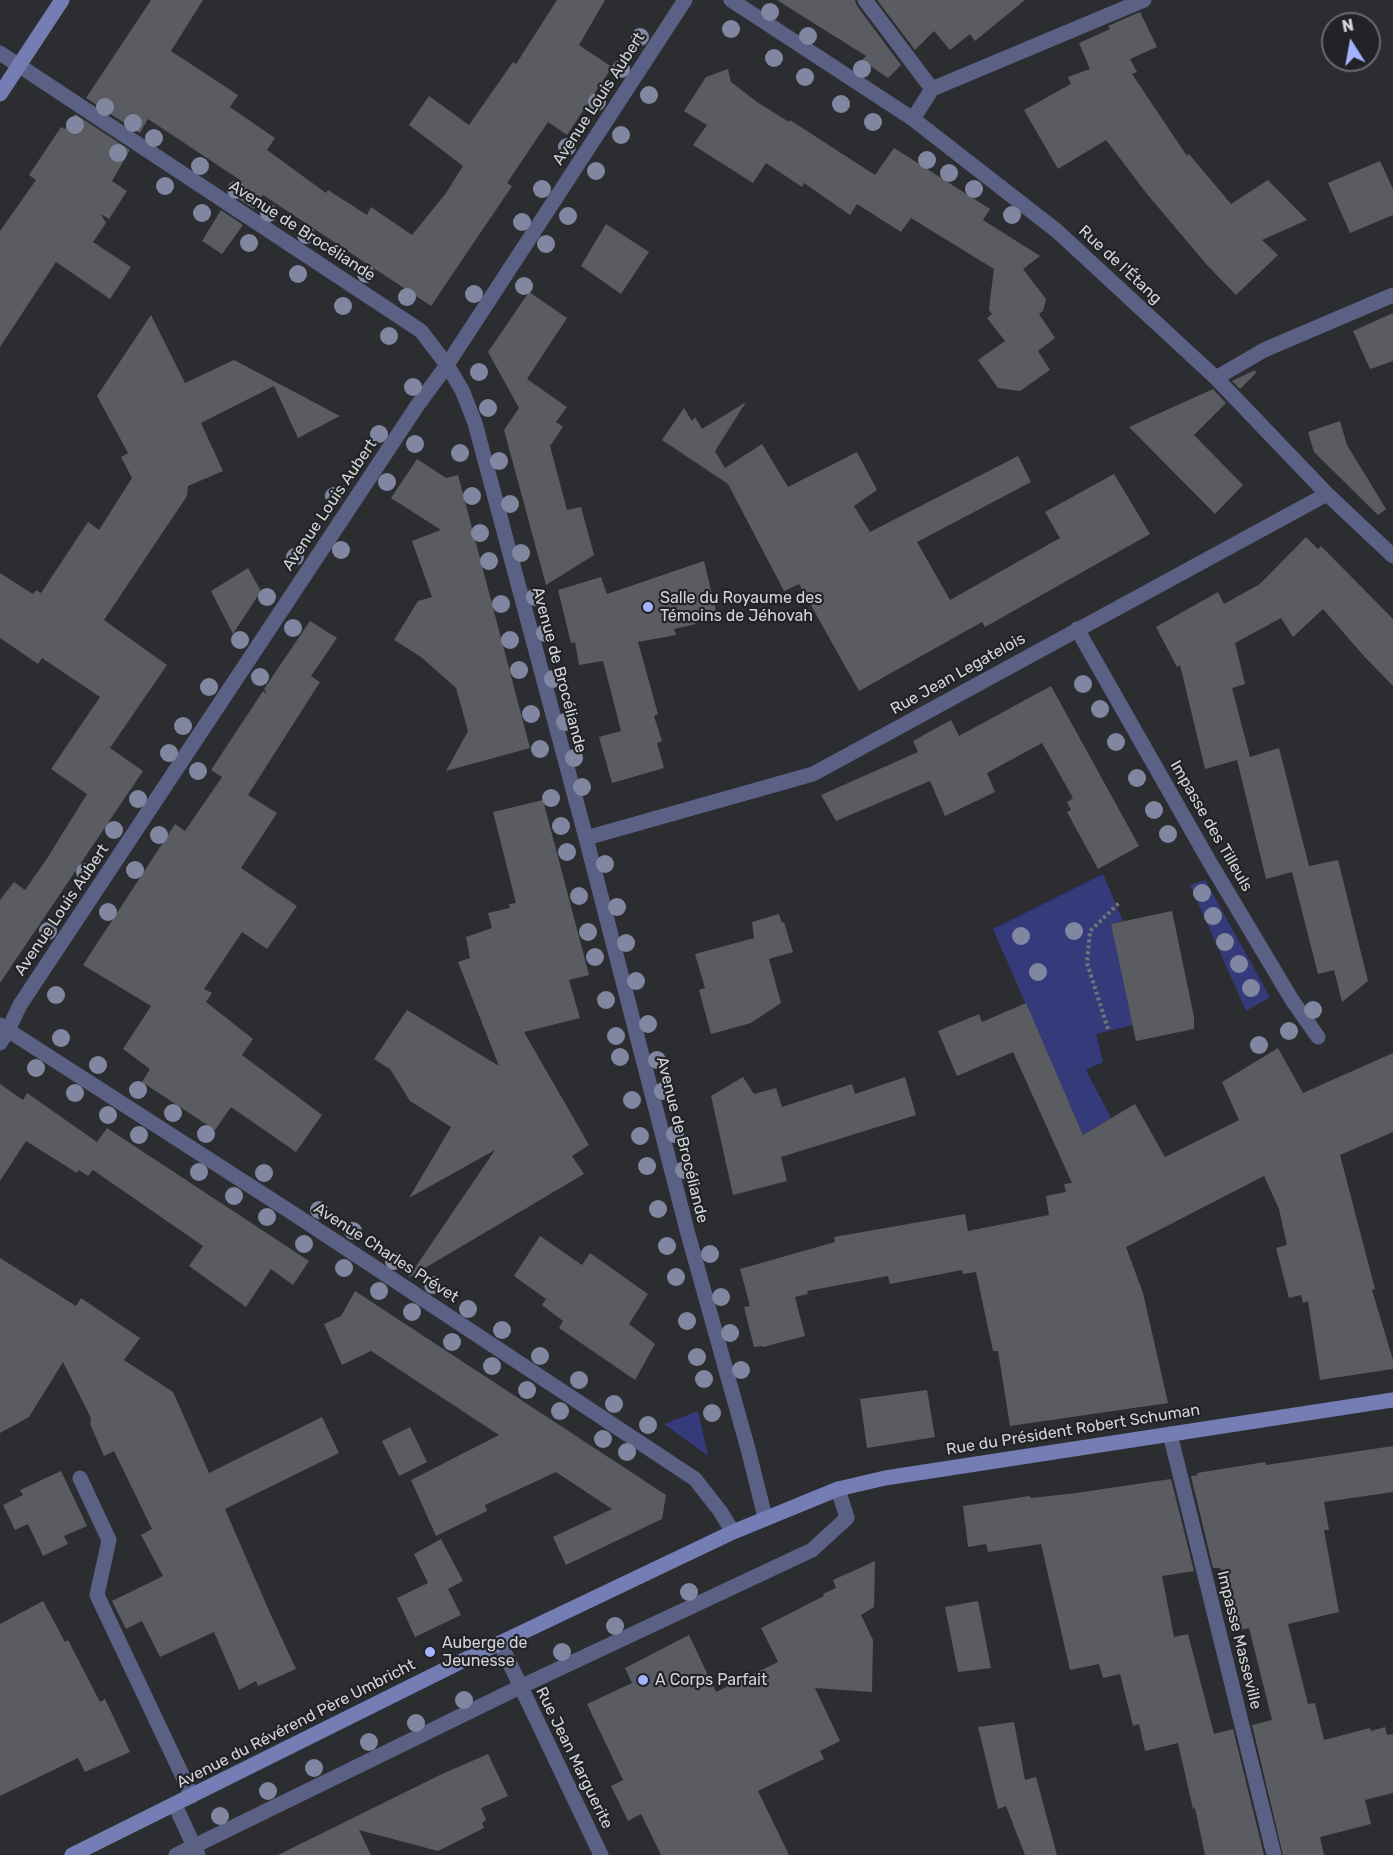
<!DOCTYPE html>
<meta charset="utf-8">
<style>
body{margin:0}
#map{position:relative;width:1393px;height:1855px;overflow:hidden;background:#2c2d31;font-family:Rubik,sans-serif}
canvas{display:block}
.north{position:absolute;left:1321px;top:12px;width:60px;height:60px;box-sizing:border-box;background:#222327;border:2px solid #696a6d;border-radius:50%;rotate:349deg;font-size:16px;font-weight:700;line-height:24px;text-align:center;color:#d3d4d7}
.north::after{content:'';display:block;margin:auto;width:21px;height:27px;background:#a4b2fc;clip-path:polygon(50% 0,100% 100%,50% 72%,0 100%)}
</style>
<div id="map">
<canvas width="1393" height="1855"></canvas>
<div class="north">N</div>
</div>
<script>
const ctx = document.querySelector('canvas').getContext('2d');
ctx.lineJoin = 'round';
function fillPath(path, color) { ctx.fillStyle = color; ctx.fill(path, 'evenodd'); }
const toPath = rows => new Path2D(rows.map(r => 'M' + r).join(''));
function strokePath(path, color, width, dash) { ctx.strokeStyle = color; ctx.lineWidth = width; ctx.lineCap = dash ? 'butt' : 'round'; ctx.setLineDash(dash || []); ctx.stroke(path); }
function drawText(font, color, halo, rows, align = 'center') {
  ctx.font = font + ' Rubik,sans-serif'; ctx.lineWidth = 4.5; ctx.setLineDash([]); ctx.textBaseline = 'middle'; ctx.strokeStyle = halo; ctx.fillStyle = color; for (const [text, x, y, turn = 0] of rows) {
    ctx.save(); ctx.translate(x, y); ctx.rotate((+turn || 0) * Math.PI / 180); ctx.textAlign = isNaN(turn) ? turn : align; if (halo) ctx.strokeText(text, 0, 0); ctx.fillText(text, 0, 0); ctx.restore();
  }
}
const green = toPath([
 [1103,874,1123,921,1111,924,1133,1025,1096,1034,1103,1062,1086,1070,1111,1118,1083,1135,993,929],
 [1205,880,1270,997,1246,1011,1190,885],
 [698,1411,708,1456,664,1424]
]);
const building = toPath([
 [151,0,203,0,171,51,238,95,230,107,275,138,267,150,326,193,328,190,367,215,371,207,412,235,446,193,463,166,409,125,429,96,469,125,513,62,516,64,557,0,605,0,579,45,612,67,567,135,548,122,507,183,512,186,431,306,263,195,254,209,231,194,240,180,148,119,140,133,86,98],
 [777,0,855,0,857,6,901,65,888,78,862,60,866,56],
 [877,0,1025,0,975,41,970,34,950,50,934,31,915,50],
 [1140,12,1157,47,1130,59,1137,72,1132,74,1187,156,1189,154,1231,204,1268,180,1307,220,1262,240,1278,255,1236,295,1207,265,1147,194,1106,140,1058,169,1024,110,1071,84,1068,77,1090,69,1079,43,1110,29,1108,26],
 [728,69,731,82,757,102,789,122,790,120,875,175,894,148,990,209,983,220,1040,256,1023,269,1046,299,1043,311,1039,314,1055,338,1038,351,1050,370,1020,391,998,388,978,360,1005,341,987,318,992,314,989,310,991,292,1009,279,991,292,994,269,911,218,901,232,857,204,850,215,804,183,802,187,766,163,753,183,693,145,707,125,684,111,706,77],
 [75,114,130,150,112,181,127,191,109,219,101,214,106,223,93,242,131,267,110,299,56,262,0,347,0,231,36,180,29,175,61,127,65,129],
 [1380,161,1393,189,1393,215,1350,233,1328,183],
 [221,210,243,225,222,254,202,241],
 [606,224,649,252,621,294,581,266],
 [529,292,567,318,527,379,567,407,556,422,563,427,550,446,567,510,581,507,594,555,546,585,504,430,519,408,488,352],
 [1393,313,1393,361,1370,369,1353,331],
 [151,315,185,383,234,360,340,416,298,438,274,386,201,423,223,471,188,486,187,496,104,620,167,665,110,748,143,771,0,983,0,900,14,882,25,890,46,860,87,794,51,769,100,697,42,658,38,664,0,638,0,573,33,594,36,590,41,593,88,522,99,530,132,478,121,457,128,453,97,396],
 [1255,370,1256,373,1240,389,1232,381],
 [1213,389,1226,403,1194,435,1243,485,1215,514,1129,427],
 [746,402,715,451,725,468,762,444,788,487,857,452,877,490,854,506,870,532,1018,456,1031,482,917,542,950,600,1060,538,1045,512,1114,474,1150,534,985,627,982,622,859,691,799,584,784,591,728,484,662,440,684,408,692,421,695,417,702,429],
 [1340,421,1347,445,1386,509,1378,515,1314,452,1308,432],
 [417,459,446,478,458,475,530,748,446,771,468,731,456,688,421,657,394,640,418,601,432,597,412,541,441,530,391,498],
 [1306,537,1318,549,1321,546,1393,619,1393,686,1362,654,1323,609,1293,637,1281,618,1235,643,1245,684,1232,688,1250,757,1279,748,1309,866,1338,860,1368,981,1342,1002,1334,970,1318,974,1292,872,1266,879,1237,760,1205,769,1180,665,1177,667,1156,627,1218,592,1224,604,1260,584],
 [704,561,716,611,694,616,696,624,674,629,676,635,638,642,658,714,654,716,662,741,657,743,664,768,612,783,599,737,621,731,603,661,579,665,575,642,571,643,558,590,601,577,607,594],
 [248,568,261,591,233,634,211,591],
 [310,621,337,638,311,676,320,682,248,795,277,813,241,868,297,906,267,949,242,932,204,989,212,993,206,1002,253,1039,242,1055,322,1115,296,1152,231,1107,215,1130,142,1082,150,1069,123,1049,151,1006,83,965,175,824,185,831,222,777,211,770,263,691,267,694,264,689],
 [1051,686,1139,846,1098,869,1067,812,1071,810,1067,802,1073,798,1042,743,987,773,995,792,945,816,930,781,836,821,821,795,918,752,913,741,951,720,959,736],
 [543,800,589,975,569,980,580,1018,524,1032,589,1145,572,1156,584,1174,408,1278,495,1150,409,1198,451,1127,410,1101,390,1069,374,1059,407,1010,499,1066,458,962,470,958,466,937,492,928,488,913,510,908,509,904,516,903,493,812],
 [1172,911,1194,1017,1194,1029,1136,1041,1111,924],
 [779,914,782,923,784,922,793,952,769,959,781,1003,751,1023,711,1034,699,990,705,988,695,954,754,938,752,922],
 [1026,1003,1083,1135,1135,1104,1165,1157,1239,1120,1222,1082,1278,1048,1303,1093,1393,1053,1393,1132,1340,1155,1375,1289,1372,1290,1393,1360,1393,1369,1320,1380,1308,1301,1303,1303,1301,1295,1289,1298,1276,1248,1287,1245,1279,1209,1264,1176,1126,1247,1143,1293,1168,1403,1010,1426,998,1351,993,1351,976,1272,963,1274,962,1270,890,1284,888,1276,807,1291,808,1294,795,1297,805,1336,763,1347,762,1346,754,1347,744,1307,750,1306,740,1269,835,1242,834,1237,965,1214,968,1231,1049,1215,1046,1196,1066,1192,1064,1184,1072,1183,1013,1052,957,1076,938,1031,979,1014,982,1022],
 [743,1077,754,1094,776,1088,782,1107,852,1084,855,1094,905,1077,916,1115,781,1157,787,1181,733,1195,711,1096],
 [0,1084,23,1100,27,1093,97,1142,107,1128,309,1261,293,1285,271,1269,246,1307,189,1266,203,1246,93,1170,88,1176,79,1170,77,1173,26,1141,0,1181],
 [540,1236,582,1265,590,1253,648,1294,629,1324,655,1344,635,1380,559,1328,563,1321,542,1305,546,1299,514,1276],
 [0,1258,76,1306,81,1298,140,1338,124,1360,173,1392,209,1473,322,1417,339,1453,225,1509,270,1613,296,1669,258,1686,256,1681,239,1690,214,1632,160,1657,142,1621,126,1629,112,1601,163,1576,141,1535,152,1529,114,1451,104,1456,90,1424,91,1418,63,1362,29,1417,0,1433],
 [355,1291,666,1495,662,1519,566,1565,553,1537,612,1509,556,1472,485,1505,487,1511,436,1536,411,1480,499,1435,371,1351,342,1365,324,1324,341,1316],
 [927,1390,935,1437,867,1448,860,1399],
 [410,1427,427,1462,399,1476,382,1441],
 [1393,1446,1393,1492,1324,1502,1329,1530,1324,1530,1339,1612,1288,1624,1308,1704,1315,1703,1324,1740,1370,1728,1371,1731,1385,1727,1387,1735,1393,1734,1393,1793,1365,1800,1371,1824,1320,1837,1324,1855,1283,1855,1252,1725,1272,1720,1249,1628,1234,1631,1220,1568,1213,1568,1191,1476,1198,1475,1197,1473,1265,1462,1266,1465],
 [61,1471,87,1526,64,1536,68,1544,43,1556,28,1524,15,1530,3,1505,23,1495,20,1490],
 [1171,1479,1194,1571,1162,1576,1174,1637,1188,1634,1214,1734,1233,1729,1264,1855,1205,1855,1195,1808,1193,1809,1178,1743,1145,1751,1139,1724,1133,1726,1120,1674,1103,1678,1099,1664,1070,1670,1041,1544,988,1552,986,1544,968,1547,963,1506,1030,1496,1030,1498,1069,1494],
 [441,1539,463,1581,448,1589,461,1615,415,1637,397,1598,428,1583,414,1554],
 [875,1561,874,1607,861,1615,873,1640,872,1692,815,1688,840,1741,820,1751,824,1759,758,1791,789,1855,661,1855,641,1814,628,1821,611,1786,623,1780,587,1704,632,1683,625,1668,689,1635,716,1692,778,1662,761,1628,824,1596,823,1594,836,1588,833,1580],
 [43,1601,65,1642,68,1640,100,1702,105,1699,130,1752,85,1772,78,1758,0,1796,0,1624],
 [978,1601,991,1668,958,1672,945,1607],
 [1014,1722,1025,1780,1036,1777,1057,1855,1025,1855,1006,1806,998,1809,978,1727],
 [488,1754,508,1796,481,1808,486,1820,482,1823,484,1828,438,1851,359,1830,371,1855,278,1855,442,1774]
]);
const path = toPath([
 [1108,1029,1087,963,1090,931,1119,903]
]);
const service = toPath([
 [80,1478,109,1540,97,1595,192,1796],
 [176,1855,520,1687,812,1550,847,1518,838,1489]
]);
const minor = toPath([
 [731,0,913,119],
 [865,0,932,89],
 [0,53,421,331,447,365,462,390,475,423,586,838,688,1234,748,1449,765,1517],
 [932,89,913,119,1057,231,1216,378,1327,494,1393,556],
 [932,89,1144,0],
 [1216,378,1264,350,1393,295],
 [1077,629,1209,861,1292,1000,1318,1037],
 [586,838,813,774,1327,494],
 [0,1025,294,1214,695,1479,720,1511,733,1532],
 [0,1043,8,1030,20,1005,417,406,447,365,685,0],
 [1170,1434,1274,1855],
 [500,1643,601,1855],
 [175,1805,198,1855]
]);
const secondary = toPath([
 [0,94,62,0],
 [72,1855,458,1663,733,1532,838,1489,885,1478,1393,1400]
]);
const trees = [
 [770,12],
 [731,29],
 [808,36],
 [640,37],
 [774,58],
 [621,69],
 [862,69],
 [805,77],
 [649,95],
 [597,102],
 [841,104],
 [105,107],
 [873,122],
 [133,123],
 [75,125],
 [621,135],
 [154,138],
 [567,147],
 [118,153],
 [927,160],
 [200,166],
 [596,171],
 [949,173],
 [165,186],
 [542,189],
 [974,189],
 [236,190],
 [202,213],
 [269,213],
 [1012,215],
 [568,216],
 [522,222],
 [306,235],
 [249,243],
 [546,244],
 [298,274],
 [366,274],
 [524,286],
 [474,294],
 [407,297],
 [343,306],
 [389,336],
 [479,372],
 [413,387],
 [488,408],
 [379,434],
 [415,444],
 [460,453],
 [499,461],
 [387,482],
 [334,496],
 [472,496],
 [510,504],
 [480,533],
 [341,550],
 [521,553],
 [295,557],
 [489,561],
 [267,597],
 [535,597],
 [501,604],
 [293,628],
 [545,633],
 [240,640],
 [510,640],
 [519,670],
 [260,677],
 [553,679],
 [1083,684],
 [209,687],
 [1100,709],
 [531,714],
 [565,722],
 [183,726],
 [1116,742],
 [540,749],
 [169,753],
 [574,758],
 [198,771],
 [1137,778],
 [582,787],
 [551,798],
 [138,799],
 [1154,810],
 [561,826],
 [114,830],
 [1168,834],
 [159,835],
 [567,852],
 [605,864],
 [135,870],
 [85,872],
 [1202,893],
 [579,896],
 [617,907],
 [108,912],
 [1213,916],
 [48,931],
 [1074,931],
 [588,932],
 [1021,936],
 [1225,942],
 [626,943],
 [595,957],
 [1239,964],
 [1038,972],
 [636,981],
 [1251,988],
 [56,995],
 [606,1000],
 [1313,1010],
 [648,1024],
 [1289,1031],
 [616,1036],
 [61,1038],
 [1259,1045],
 [620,1057],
 [657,1060],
 [98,1065],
 [36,1068],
 [138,1090],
 [663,1091],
 [75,1093],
 [632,1100],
 [173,1113],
 [108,1115],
 [206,1134],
 [675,1134],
 [139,1135],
 [640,1136],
 [647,1166],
 [684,1170],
 [199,1172],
 [264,1173],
 [234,1196],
 [658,1209],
 [319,1210],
 [267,1217],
 [353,1231],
 [304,1244],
 [667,1246],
 [710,1254],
 [394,1261],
 [344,1268],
 [676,1277],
 [433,1285],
 [379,1291],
 [721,1297],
 [468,1309],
 [412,1312],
 [687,1321],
 [502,1330],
 [730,1333],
 [452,1342],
 [540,1356],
 [697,1357],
 [492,1366],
 [741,1370],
 [704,1379],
 [579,1380],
 [527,1390],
 [614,1404],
 [560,1411],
 [712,1413],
 [648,1425],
 [603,1439],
 [627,1452],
 [689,1592],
 [615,1626],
 [562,1652],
 [464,1700],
 [416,1723],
 [369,1742],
 [314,1768],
 [268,1791],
 [220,1816]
];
const markers = [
 [648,607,6,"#a4b2fc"],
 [430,1652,6,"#a4b2fc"],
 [643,1680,6,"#a4b2fc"]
];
const streetNames = [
 ["Avenue Louis Aubert",599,99,-57],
 ["Avenue de Brocéliande",302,231,33],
 ["Rue de l'Étang",1120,265,43],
 ["Avenue Louis Aubert",330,505,-56],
 ["Avenue de Brocéliande",559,670,75],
 ["Rue Jean Legatelois",958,674,-29],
 ["Impasse des Tilleuls",1211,826,60],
 ["Avenue Louis Aubert",62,910,-56],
 ["Avenue de Brocéliande",682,1140,76],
 ["Avenue Charles Prévet",386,1253,33],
 ["Rue du Président Robert Schuman",1073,1430,-9],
 ["Impasse Masseville",1239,1640,76],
 ["Avenue du Révérend Père Umbricht",296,1724,-27],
 ["Rue Jean Marguerite",574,1758,64]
];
const poiNames = [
 ["Salle du Royaume des",660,598],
 ["Témoins de Jéhovah",660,616],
 ["Auberge de",442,1643],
 ["Jeunesse",442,1661],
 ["A Corps Parfait",655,1680]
];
fillPath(green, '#353b7a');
fillPath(building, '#5a5c61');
strokePath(path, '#727376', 4, [3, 3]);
strokePath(service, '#5b6184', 15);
strokePath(minor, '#5b6184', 15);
strokePath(secondary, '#747eb5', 15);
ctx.fillStyle = '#8187a1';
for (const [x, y] of trees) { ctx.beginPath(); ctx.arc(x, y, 9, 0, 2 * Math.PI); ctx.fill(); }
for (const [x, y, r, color] of markers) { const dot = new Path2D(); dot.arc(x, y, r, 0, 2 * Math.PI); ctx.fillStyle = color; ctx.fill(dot); strokePath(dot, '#222327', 2); }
drawText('16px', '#d3d4d7', '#222327', streetNames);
drawText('16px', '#d3d4d7', '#222327', poiNames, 'left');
</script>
